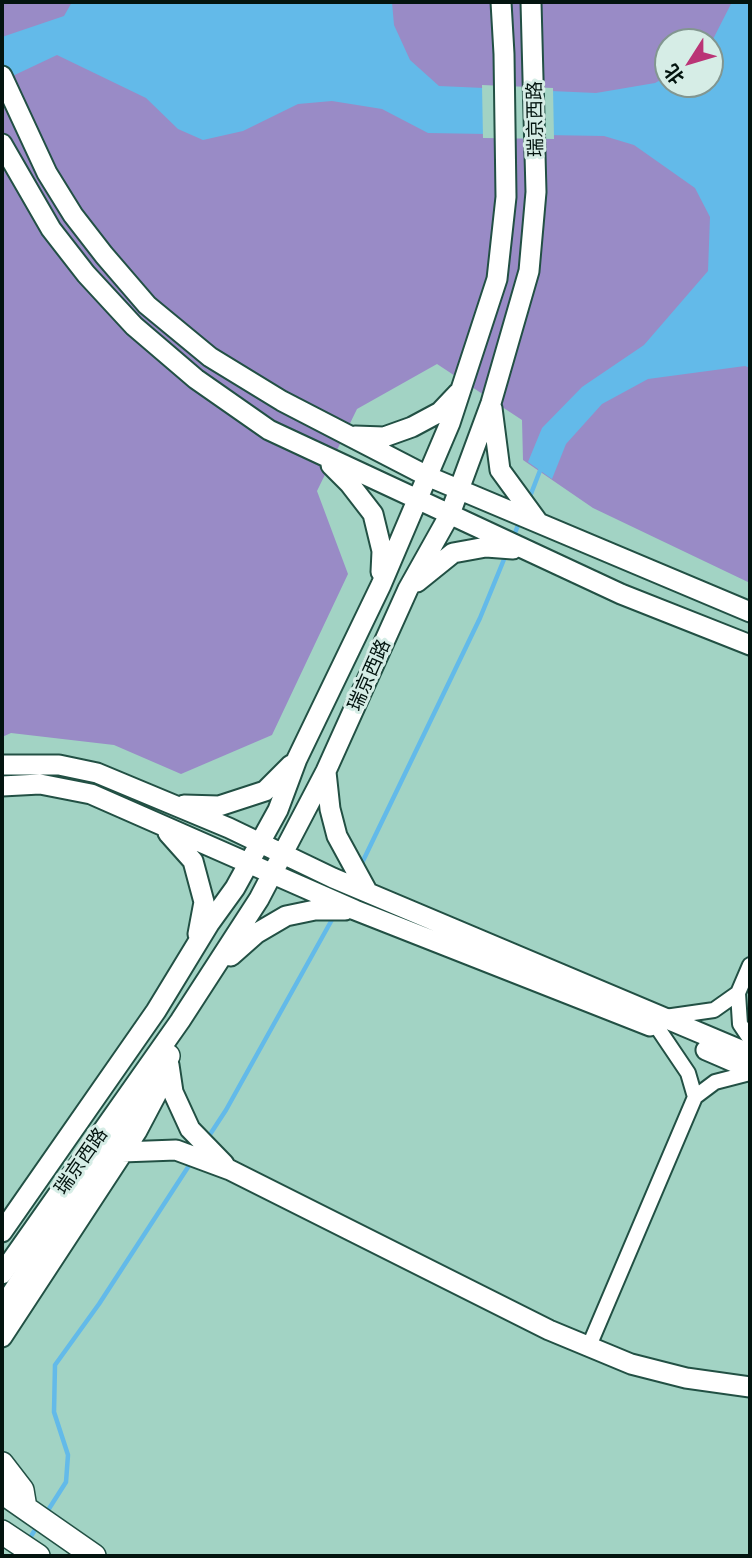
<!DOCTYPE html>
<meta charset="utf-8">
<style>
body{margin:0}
#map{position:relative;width:752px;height:1558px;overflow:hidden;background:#a2d3c4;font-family:Ubuntu,"Noto Sans SC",sans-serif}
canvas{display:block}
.frame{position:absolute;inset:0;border:4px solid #03140f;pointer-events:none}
.north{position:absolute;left:654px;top:28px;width:70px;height:70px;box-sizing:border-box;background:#d6ede6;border:2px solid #829690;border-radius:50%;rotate:233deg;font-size:19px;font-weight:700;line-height:28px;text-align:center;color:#03140f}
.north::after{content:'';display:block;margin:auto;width:24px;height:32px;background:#ba3476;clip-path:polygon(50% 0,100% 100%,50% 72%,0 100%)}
</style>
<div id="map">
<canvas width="752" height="1558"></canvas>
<div class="frame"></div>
<div class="north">北</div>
</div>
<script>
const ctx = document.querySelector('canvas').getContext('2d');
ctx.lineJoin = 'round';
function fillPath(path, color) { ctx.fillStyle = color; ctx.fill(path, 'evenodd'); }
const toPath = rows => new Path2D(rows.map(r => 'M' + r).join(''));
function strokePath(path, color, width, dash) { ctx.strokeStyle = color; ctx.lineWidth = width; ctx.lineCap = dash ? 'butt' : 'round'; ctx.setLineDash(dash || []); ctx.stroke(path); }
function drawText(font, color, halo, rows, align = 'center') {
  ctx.font = font + ' Ubuntu,"Noto Sans SC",sans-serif'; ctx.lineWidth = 6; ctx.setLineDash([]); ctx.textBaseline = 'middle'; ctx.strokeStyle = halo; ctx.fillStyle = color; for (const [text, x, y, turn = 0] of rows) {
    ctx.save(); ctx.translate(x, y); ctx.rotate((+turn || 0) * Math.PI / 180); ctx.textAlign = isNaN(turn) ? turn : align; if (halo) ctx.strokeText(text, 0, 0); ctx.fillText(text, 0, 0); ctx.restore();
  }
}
const green = toPath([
 [2,2,750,2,750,583,593,508,523,460,522,420,437,364,357,409,317,491,348,574,272,735,181,774,114,745,11,733,2,737],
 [668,42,710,42,710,84,668,84]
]);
const water = toPath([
 [72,2,392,2,394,25,410,60,439,86,596,93,655,83,668,76,668,84,710,84,710,45,732,2,750,2,750,368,745,366,648,379,602,404,566,444,552,479,528,462,542,428,582,387,644,345,708,271,710,217,695,188,634,145,604,136,428,133,382,109,332,101,298,104,243,131,203,140,178,129,146,98,57,55,2,81,2,37,64,16]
]);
const pier = toPath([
 [482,85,553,88,554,139,483,138]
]);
const stream = toPath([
 [529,499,541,468],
 [513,538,520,520],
 [361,865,480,618,507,552],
 [207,1139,226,1110,334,916],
 [45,1515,66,1482,68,1455,54,1412,55,1365,99,1304,192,1161],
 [28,1541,38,1525]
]);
const street = toPath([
 [738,993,750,965],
 [665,1017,714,1010,738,993,740,1024,750,1039],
 [659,1030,688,1073,695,1097,715,1082,750,1073],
 [589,1346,695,1097]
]);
const secondary = toPath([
 [2,76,47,173,73,215,104,255,147,305,210,357,282,401,427,476,750,612],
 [2,144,51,229,86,274,134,326,196,379,269,430,621,594,750,645],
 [492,408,500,470,538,522],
 [355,436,384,437,412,427,440,412,458,393],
 [331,465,349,483,373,514,382,551,381,572],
 [417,582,453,553,486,547,513,549],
 [2,765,59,765,97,773,229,828,333,878,750,1054],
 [326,772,330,809,337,836,367,891],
 [2,786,40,784,91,794,355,910,650,1026],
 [184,805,219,806,265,791,291,765],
 [168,833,193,861,204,902,198,934],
 [231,956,257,933,286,916,315,910,345,910],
 [706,1050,750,1069],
 [169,1065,173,1092,190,1129,224,1164],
 [122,1152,176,1150,230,1170,549,1330,631,1364,686,1378,750,1387],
 [2,1232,156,1011,209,924,235,888,278,810,297,759,381,585,450,423,497,279,506,197,504,54,501,2],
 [2,1274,180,1021,259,899,326,771,408,589,450,514,491,403,529,271,536,192,531,2],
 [2,1337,137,1131,156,1095,164,1070]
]);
const primary = toPath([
 [2,1312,168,1056],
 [2,1464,22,1490,25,1508],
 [2,1492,94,1556],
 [2,1532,38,1556]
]);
const streetNames = [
 ["瑞京西路",535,119,-91],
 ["瑞京西路",369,675,-66],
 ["瑞京西路",81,1161,-55]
];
fillPath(green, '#998bc6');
fillPath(water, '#63bae9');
fillPath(pier, '#a2d3c4');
strokePath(stream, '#63bae9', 4.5);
strokePath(street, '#225044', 18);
strokePath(secondary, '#225044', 23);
strokePath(primary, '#225044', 26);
strokePath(street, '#fff', 14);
strokePath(secondary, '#fff', 19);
strokePath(primary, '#fff', 23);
drawText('19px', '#03140f', '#d6ede6', streetNames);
</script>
